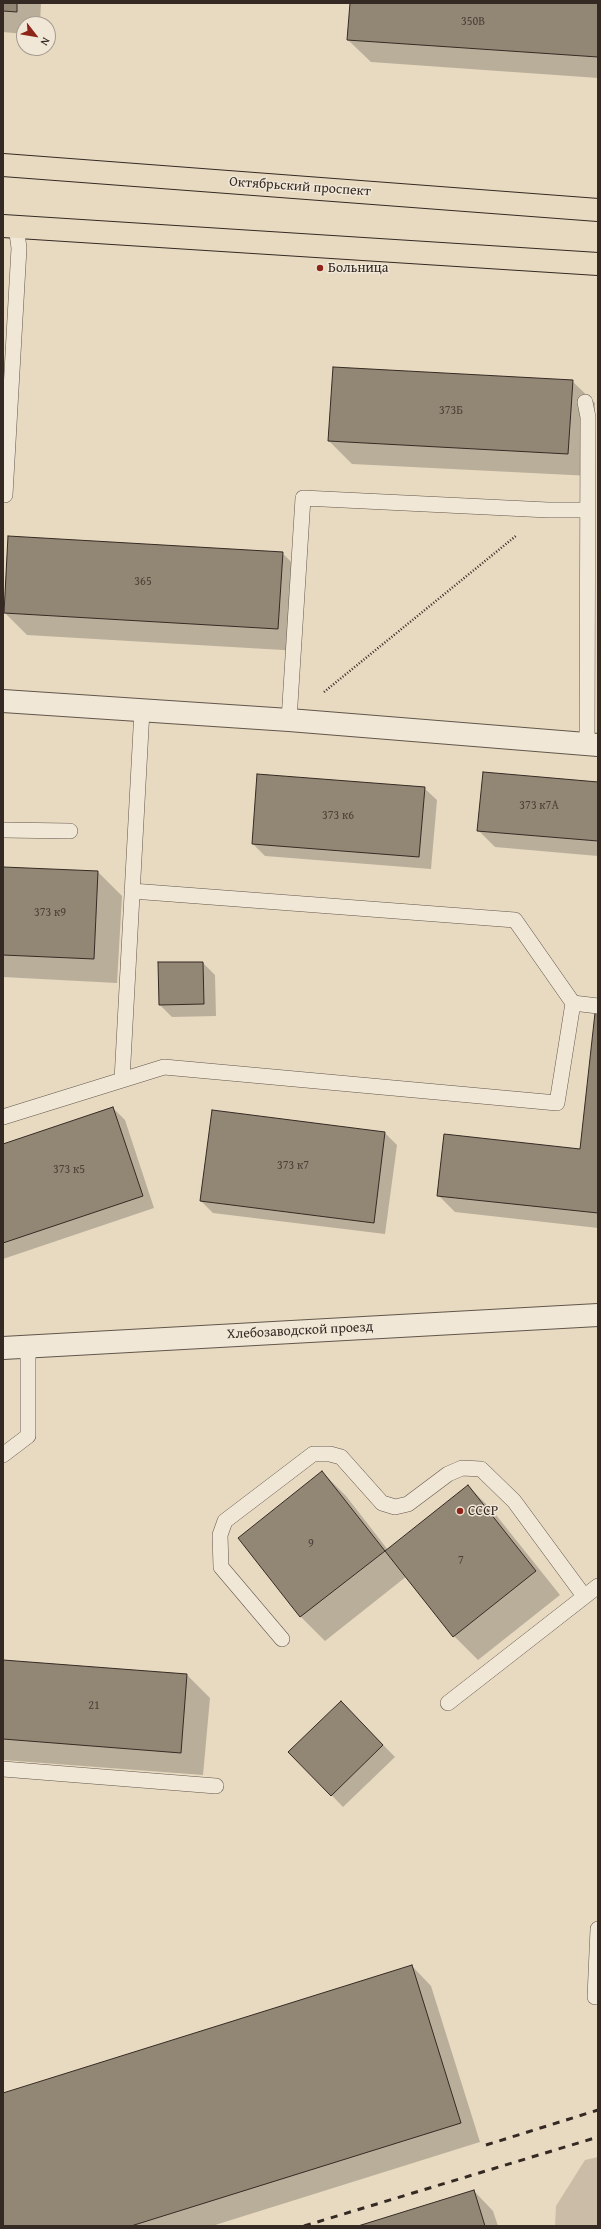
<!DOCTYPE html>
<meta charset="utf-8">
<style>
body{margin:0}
#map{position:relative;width:601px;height:2229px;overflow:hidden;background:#e8dac1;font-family:"Gentium Book Plus",serif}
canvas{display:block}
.frame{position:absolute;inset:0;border:4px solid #352a23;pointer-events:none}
.north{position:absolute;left:16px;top:16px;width:40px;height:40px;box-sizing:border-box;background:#f0e7d7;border:1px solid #a59b8f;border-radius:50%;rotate:121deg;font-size:11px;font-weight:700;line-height:16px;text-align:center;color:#352a23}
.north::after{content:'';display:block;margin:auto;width:14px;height:18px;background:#8f2418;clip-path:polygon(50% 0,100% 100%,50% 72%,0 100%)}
</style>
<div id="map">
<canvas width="601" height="2229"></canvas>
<div class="frame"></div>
<div class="north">N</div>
</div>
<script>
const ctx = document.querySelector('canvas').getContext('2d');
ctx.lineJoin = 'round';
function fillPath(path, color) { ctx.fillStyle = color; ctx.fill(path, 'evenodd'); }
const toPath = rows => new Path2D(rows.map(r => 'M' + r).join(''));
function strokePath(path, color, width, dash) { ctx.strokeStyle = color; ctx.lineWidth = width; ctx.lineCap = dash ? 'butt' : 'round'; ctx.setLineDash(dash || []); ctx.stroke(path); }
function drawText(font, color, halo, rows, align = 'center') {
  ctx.font = font + ' "Gentium Book Plus",serif'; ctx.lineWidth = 3; ctx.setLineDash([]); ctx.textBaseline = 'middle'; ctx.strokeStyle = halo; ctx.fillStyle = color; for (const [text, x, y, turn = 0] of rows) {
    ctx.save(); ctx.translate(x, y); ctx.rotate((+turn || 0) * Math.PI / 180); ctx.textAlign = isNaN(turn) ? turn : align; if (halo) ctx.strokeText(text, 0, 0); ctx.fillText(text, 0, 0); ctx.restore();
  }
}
const green = toPath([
 [598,2157,598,2226,555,2226,556,2206,585,2160]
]);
const shadow = toPath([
 [3,3,41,3,40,24,24,24,24,34,3,32],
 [351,3,598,3,598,78,371,62,348,40],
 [3,376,12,385,3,467],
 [572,381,595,403,591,476,352,464,329,441],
 [282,553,305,575,300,651,27,635,5,613],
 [598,783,598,856,495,847,478,830],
 [424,788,437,800,431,869,265,856,253,844],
 [3,868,98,872,122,896,117,983,3,977],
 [203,963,215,975,216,1016,172,1017,160,1005],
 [598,1014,598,1228,455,1212,438,1195,581,1150],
 [113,1108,125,1120,154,1208,3,1259,3,1145],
 [385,1133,397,1145,385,1234,213,1213,201,1201],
 [322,1472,346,1496,388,1550,468,1486,492,1510,560,1595,478,1660,454,1636,407,1576,325,1641,301,1617,239,1538],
 [3,1661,187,1675,210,1698,203,1775,3,1760],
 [353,1714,395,1757,343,1807,290,1752],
 [412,1966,431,1986,480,2142,212,2226,3,2226,3,2094],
 [474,2191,493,2211,498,2226,362,2226]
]);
const building = toPath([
 [3,3,17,3,17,12,3,11,3,3],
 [350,3,598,3,598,57,347,40,350,3],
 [333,367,573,380,568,454,328,441,333,367],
 [8,536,283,552,278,629,4,613,8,536],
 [483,772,598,782,598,841,477,831,483,772],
 [257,774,425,787,419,857,252,844,257,774],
 [3,867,98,871,94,959,3,955,3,867],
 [158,962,203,962,204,1004,159,1005,158,962],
 [595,1013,598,1013,598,1213,437,1196,444,1134,580,1149,595,1013],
 [113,1107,143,1196,3,1243,3,1144,113,1107],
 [212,1110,385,1132,374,1223,200,1201,212,1110],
 [322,1471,385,1551,300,1617,238,1538,322,1471],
 [468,1485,536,1571,453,1637,385,1551,468,1485],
 [3,1660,187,1674,181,1753,3,1739,3,1660],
 [341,1701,383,1745,331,1796,288,1752,341,1701],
 [412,1965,461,2123,131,2226,3,2226,3,2093,412,1965],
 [474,2190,485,2226,358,2226,474,2190]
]);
const path = toPath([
 [324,692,517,535]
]);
const lane = toPath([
 [585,402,588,417,587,744],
 [3,495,5,495,19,248,16,226],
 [289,720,303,498,548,510,587,510],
 [3,830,70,831],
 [132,891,515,920,573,1003,598,1006],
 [122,1080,142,710],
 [3,1117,164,1067,557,1103,573,1003],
 [3,1455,28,1436,28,1346],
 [282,1639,221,1567,220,1535,225,1521,313,1454,330,1454,341,1457,382,1503,395,1507,408,1504,448,1474,462,1468,481,1469,514,1501,584,1596],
 [448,1703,598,1586],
 [3,1769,216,1786],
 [598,1929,595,1997,598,1997]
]);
const street = toPath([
 [3,701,289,720,598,745],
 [3,1348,598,1315]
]);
const primary = toPath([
 [3,165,598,210],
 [3,226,598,264]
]);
const rail = toPath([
 [486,2145,598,2110],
 [304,2226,598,2137]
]);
const markers = [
 [320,268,4,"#8f2418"],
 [460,1511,4,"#8f2418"]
];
const numberNames = [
 ["350В",473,22],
 ["373Б",451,411],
 ["365",143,582],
 ["373 к7А",539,806],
 ["373 к6",338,816],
 ["373 к9",50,913],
 ["373 к7",293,1166],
 ["373 к5",69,1170],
 ["9",311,1544],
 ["7",461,1561],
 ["21",94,1706]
];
const streetNames = [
 ["Октябрьский проспект",300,187,4],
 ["Хлебозаводской проезд",300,1331,-3]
];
const poiNames = [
 ["Больница",328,268],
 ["СССР",468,1511]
];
fillPath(green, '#cabca6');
fillPath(shadow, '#0003');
fillPath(building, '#928675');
strokePath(building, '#352a23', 1);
strokePath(lane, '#62564a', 16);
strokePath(street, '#62564a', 24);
strokePath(primary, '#352a23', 24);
strokePath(path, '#352a23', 2.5, [1, 2]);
strokePath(lane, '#f0e7d7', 15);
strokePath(street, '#f0e7d7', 22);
strokePath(primary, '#e8dac1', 22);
strokePath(rail, '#352a23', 3, [7, 7]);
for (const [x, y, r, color] of markers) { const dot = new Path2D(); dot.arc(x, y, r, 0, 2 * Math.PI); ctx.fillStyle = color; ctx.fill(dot); strokePath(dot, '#f0e7d7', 1.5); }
drawText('12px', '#4c4138', null, numberNames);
drawText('14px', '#352a23', '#f0e7d7', streetNames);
drawText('14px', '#352a23', '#f0e7d7', poiNames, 'left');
</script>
